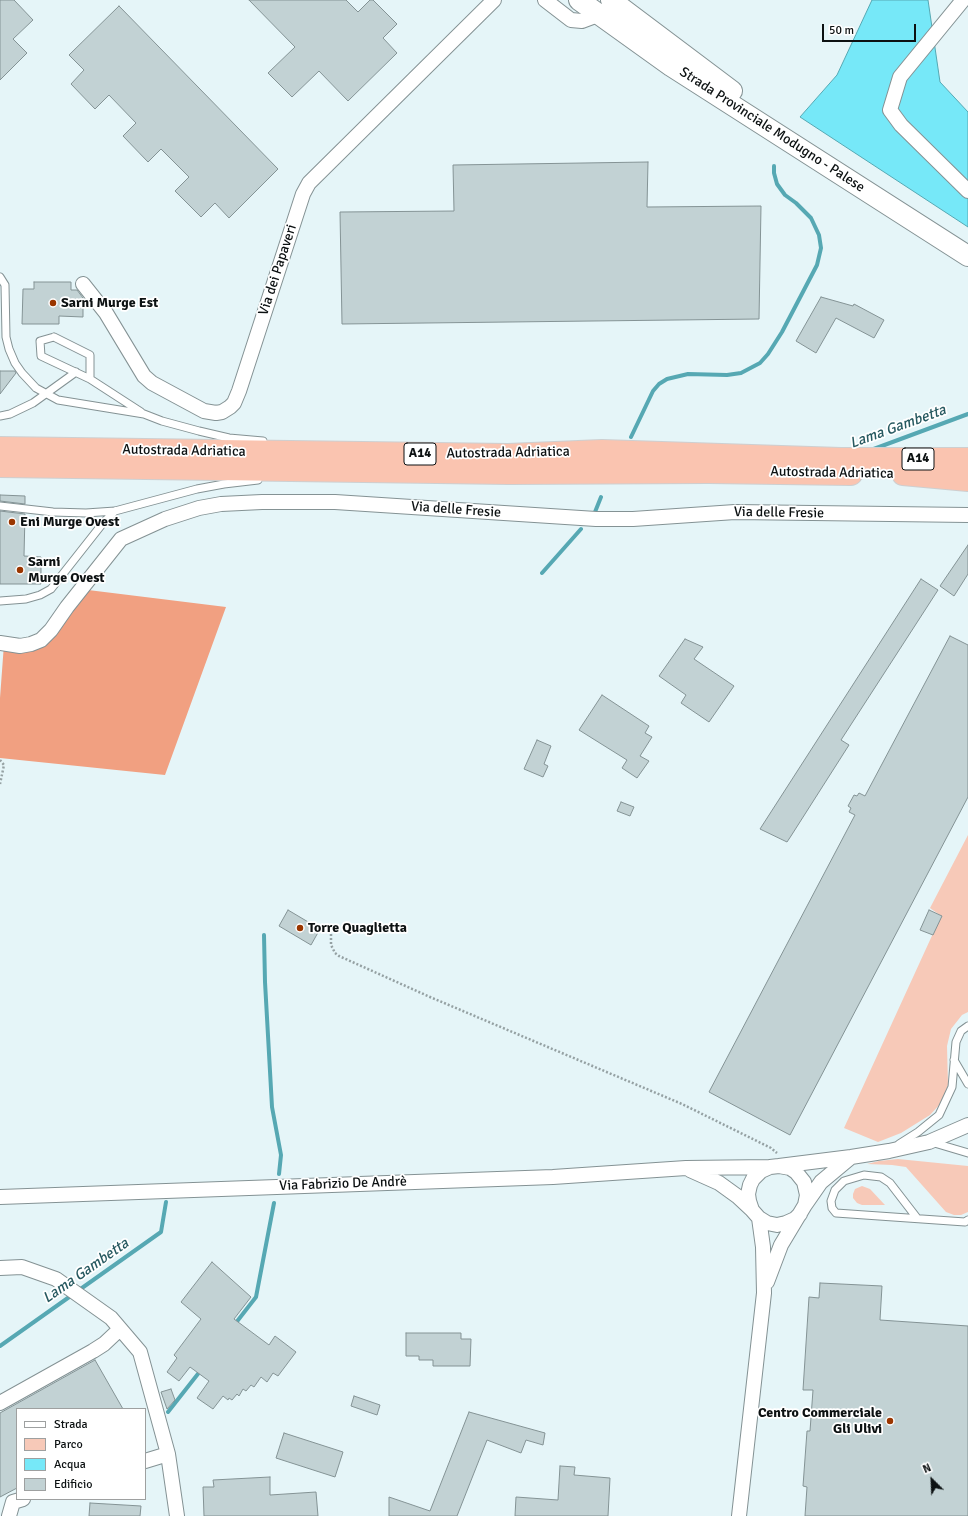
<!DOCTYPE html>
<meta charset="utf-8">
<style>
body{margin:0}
#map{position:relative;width:968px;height:1516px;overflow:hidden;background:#e5f5f8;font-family:Signika,sans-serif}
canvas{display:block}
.legend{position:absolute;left:16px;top:1408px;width:130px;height:92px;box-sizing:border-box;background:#fff;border:1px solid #9ea0a0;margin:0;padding:5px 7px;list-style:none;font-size:12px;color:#0c1112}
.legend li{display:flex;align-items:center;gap:8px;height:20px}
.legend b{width:20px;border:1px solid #9ea0a0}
.north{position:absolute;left:912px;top:1460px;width:40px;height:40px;-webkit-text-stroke:3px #fff;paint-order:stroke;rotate:336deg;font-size:11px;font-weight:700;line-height:16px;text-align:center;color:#0c1112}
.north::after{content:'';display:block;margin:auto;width:14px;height:18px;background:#0c1112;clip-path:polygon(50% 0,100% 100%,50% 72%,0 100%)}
.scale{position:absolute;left:822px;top:24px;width:94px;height:18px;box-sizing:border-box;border:2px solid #0c1112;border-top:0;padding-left:5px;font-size:12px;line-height:14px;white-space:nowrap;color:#0c1112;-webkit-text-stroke:3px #fff;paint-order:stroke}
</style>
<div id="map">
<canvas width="968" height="1516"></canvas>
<ul class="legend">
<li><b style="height:5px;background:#fff"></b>Strada</li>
<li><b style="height:11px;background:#f7c9b8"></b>Parco</li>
<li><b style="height:11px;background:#76e8f8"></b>Acqua</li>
<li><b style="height:11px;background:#c2d2d4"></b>Edificio</li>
</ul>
<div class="north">N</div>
<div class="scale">50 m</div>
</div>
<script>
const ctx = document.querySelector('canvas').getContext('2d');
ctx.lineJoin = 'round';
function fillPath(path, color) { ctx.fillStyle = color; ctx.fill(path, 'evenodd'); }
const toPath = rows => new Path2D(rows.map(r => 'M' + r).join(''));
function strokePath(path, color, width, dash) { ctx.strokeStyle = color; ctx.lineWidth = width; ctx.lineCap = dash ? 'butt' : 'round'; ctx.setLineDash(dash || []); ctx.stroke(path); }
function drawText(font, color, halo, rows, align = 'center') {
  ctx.font = font + ' Signika,sans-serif'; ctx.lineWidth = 3.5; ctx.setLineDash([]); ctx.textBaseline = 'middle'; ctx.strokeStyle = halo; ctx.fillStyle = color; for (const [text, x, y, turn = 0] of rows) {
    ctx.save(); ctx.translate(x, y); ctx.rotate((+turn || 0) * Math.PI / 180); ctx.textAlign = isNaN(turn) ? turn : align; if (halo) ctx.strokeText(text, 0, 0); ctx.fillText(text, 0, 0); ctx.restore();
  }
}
const green = toPath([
 [968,835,968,1012,962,1015,951,1029,947,1046,948,1085,942,1102,930,1115,901,1133,878,1142,844,1128,941,916,930,908],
 [898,1159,968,1166,968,1212,961,1215,954,1215,946,1212,906,1167,892,1165,867,1164,879,1161],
 [862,1186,870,1189,885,1205,862,1205,857,1203,853,1198,853,1194,855,1189]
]);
const forest = toPath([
 [80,589,226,607,165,775,0,758,0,698,4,644,31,644]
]);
const water = toPath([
 [872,0,928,0,940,82,968,112,968,227,800,117,837,75,872,0]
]);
const stream = toPath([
 [631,437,653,391,659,384,667,379,688,374,727,375,741,373,760,363,768,354,782,332,817,265,821,248,819,235,811,218,796,203,785,195,777,184,774,173,774,166],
 [871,450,968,414],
 [595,512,601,497],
 [542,573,581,529],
 [264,935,265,982,272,1107,281,1155,279,1174],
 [235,1324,256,1297,274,1203],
 [0,1346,161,1232,166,1202],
 [168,1412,201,1370]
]);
const building = toPath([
 [0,0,14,0,33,20,13,39,27,53,0,80,0,0],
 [249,0,346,0,358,12,370,0,373,0,397,24,383,38,397,53,348,101,319,71,292,97,268,73,295,47,249,0],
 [119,6,278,169,229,218,215,203,201,217,175,191,189,177,161,149,148,162,123,136,136,123,109,95,95,109,71,84,84,70,69,55,119,6],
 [648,162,647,207,761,206,759,319,342,324,340,212,454,211,453,165,648,162],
 [34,282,71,282,71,290,77,290,83,298,83,317,59,316,59,324,22,324,23,289,34,289,34,282],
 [821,297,853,306,854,304,884,320,874,338,836,318,816,353,796,341,821,297],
 [0,371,15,371,16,373,0,394,0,371],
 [0,495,25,496,25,504,0,501,0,495],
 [0,511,25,514,24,556,41,557,41,584,0,584,0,511],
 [968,545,968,574,954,596,940,586,968,545],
 [921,579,938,590,841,740,849,745,791,836,787,842,760,829,921,579],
 [950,636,968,645,968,797,790,1135,709,1092,855,815,849,812,851,808,848,806,854,795,857,796,859,793,865,796,950,636],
 [685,639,703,647,694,659,734,686,709,722,681,703,686,695,659,676,685,639],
 [602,695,649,726,645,733,652,737,640,756,649,761,637,778,622,768,627,760,579,730,602,695],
 [537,740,551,746,544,764,548,766,543,777,524,769,537,740],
 [621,802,634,807,630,816,617,811,621,802],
 [288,910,320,929,311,945,279,926,288,910],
 [929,910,942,916,933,935,920,930,929,910],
 [212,1262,251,1297,234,1319,269,1345,275,1336,296,1352,278,1376,273,1373,267,1382,261,1377,254,1387,251,1385,246,1391,243,1389,239,1396,237,1394,232,1400,229,1398,228,1400,223,1396,213,1409,197,1398,209,1381,190,1367,179,1381,167,1372,177,1358,174,1355,201,1319,181,1302,212,1262],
 [820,1283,882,1286,880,1320,968,1326,968,1516,805,1516,807,1487,803,1486,807,1431,810,1431,813,1390,803,1390,809,1297,819,1298,820,1283],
 [406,1333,461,1333,461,1339,471,1339,470,1366,433,1366,433,1360,419,1360,419,1356,406,1356,406,1333],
 [95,1360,123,1409,17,1409,17,1488,0,1497,0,1413,95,1360],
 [171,1389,175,1400,167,1409,161,1392,171,1389],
 [354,1396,380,1405,377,1415,351,1406,354,1396],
 [469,1412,545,1433,543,1445,526,1440,521,1453,487,1440,457,1516,389,1516,389,1497,430,1511,469,1412],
 [284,1433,343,1452,335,1477,276,1458,284,1433],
 [560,1466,575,1467,574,1475,610,1478,608,1516,515,1516,516,1497,558,1500,560,1466],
 [270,1477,270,1495,316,1492,318,1516,204,1516,203,1487,214,1487,213,1480,270,1477],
 [90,1503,141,1506,140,1516,89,1516,90,1503]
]);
const path = toPath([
 [0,760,4,765,0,784],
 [331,934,331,945,335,953,339,956,430,997,682,1104,771,1148,777,1153]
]);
const lane = toPath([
 [0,277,5,285,6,337,9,349,15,363,22,373,36,388,58,400,144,414,162,421,199,431,229,438,263,441],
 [54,337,90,355,90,379,41,356,40,341,54,337],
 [90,379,141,412],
 [0,416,10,414,33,403,76,372],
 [0,506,53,512,86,513,115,511,197,489,224,484,258,480],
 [0,601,26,599,40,595,51,589,103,523,115,511],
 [954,1060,968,1084],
 [931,1142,968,1153],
 [899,1144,918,1132,939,1115,952,1087,956,1042,961,1031,968,1026],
 [917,1218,890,1183,881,1177,864,1175,844,1181,835,1190,831,1201,832,1208,836,1213,965,1222,968,1220]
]);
const street = toPath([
 [545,0,571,20,582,21,598,15],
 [963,0,900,77,890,110,901,125,968,191],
 [83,284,106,313,144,376,152,383,204,411,216,413,222,412,230,407,234,403,239,391,303,194,309,183,494,0],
 [0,643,20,646,31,644,41,640,51,630,67,607,121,539,165,519,199,508,221,504,262,502,335,502,596,519,633,519,735,512,968,515],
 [779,1166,851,1157,889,1151,929,1142,968,1125],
 [690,1170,719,1183,737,1196,752,1210],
 [0,1197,553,1177,686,1168,770,1167],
 [800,1214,795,1219,786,1223,777,1225,767,1223,759,1218,752,1210,749,1201,748,1194,750,1185,753,1179,761,1171,770,1167,779,1166,790,1168,796,1172,804,1182,807,1195,805,1205],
 [0,1268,22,1267,56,1279,111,1318,140,1352,168,1454,177,1516],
 [767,1282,781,1245,805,1205,821,1182,851,1157],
 [0,1403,93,1351,104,1344,120,1329],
 [145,1461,168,1454],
 [9,1516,13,1502,23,1499],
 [739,1516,764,1293,763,1247,759,1218]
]);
const secondary = toPath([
 [579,0,671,66,968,256],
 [611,0,732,91]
]);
const highway = toPath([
 [0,448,508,455,602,451,841,459,968,459],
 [0,466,509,473,708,472,851,474],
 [903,474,968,480]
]);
const markers = [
 [53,303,4,"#9a3600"],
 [12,522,4,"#9a3600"],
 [20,570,4,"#9a3600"],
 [300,928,4,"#9a3600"],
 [890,1421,4,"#9a3600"]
];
const shields = [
 [420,454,32],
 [918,459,32]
];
const shieldNames = [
 ["A14",420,454],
 ["A14",918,459]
];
const streetNames = [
 ["Strada Provinciale Modugno - Palese",772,130,33],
 ["Via dei Papaveri",278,270,-72],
 ["Autostrada Adriatica",184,451,1],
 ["Autostrada Adriatica",508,453,-1],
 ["Autostrada Adriatica",832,473,1],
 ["Via delle Fresie",456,510,4],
 ["Via delle Fresie",779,513,1],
 ["Via Fabrizio De Andrè",343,1184,-2]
];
const poiNames = [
 ["Sarni Murge Est",61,303],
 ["Eni Murge Ovest",20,522],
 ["Sarni",28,562],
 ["Murge Ovest",28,578],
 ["Torre Quaglietta",308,928],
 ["Centro Commerciale",882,1413,"right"],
 ["Gli Ulivi",882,1429,"right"]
];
const waterNames = [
 ["Lama Gambetta",898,427,-20],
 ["Lama Gambetta",86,1271,-35]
];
fillPath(green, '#f7c9b8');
fillPath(forest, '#f1a081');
fillPath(water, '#76e8f8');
strokePath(water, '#56a8b3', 1);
strokePath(stream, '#56a8b3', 4);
fillPath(building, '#c2d2d4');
strokePath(building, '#849395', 1);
strokePath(lane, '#849294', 9);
strokePath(street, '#849294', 16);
strokePath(secondary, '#849294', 22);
strokePath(highway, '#cecfd0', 24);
strokePath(path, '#95a1a3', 2.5, [2, 2]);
strokePath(lane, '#fff', 7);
strokePath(street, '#fff', 14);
strokePath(secondary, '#fff', 20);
strokePath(highway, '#fac4b0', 22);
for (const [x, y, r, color] of markers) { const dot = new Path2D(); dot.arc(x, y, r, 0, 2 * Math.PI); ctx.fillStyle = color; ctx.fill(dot); strokePath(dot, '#fff', 1.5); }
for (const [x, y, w] of shields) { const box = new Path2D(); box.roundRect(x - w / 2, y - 11, w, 22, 3); ctx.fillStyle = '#fff'; ctx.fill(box); strokePath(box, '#0c1112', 1); }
drawText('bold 13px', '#0c1112', null, shieldNames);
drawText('14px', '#0c1112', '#fff', streetNames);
drawText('bold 14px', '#0c1112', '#fff', poiNames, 'left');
drawText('italic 15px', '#275960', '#fff', waterNames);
</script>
